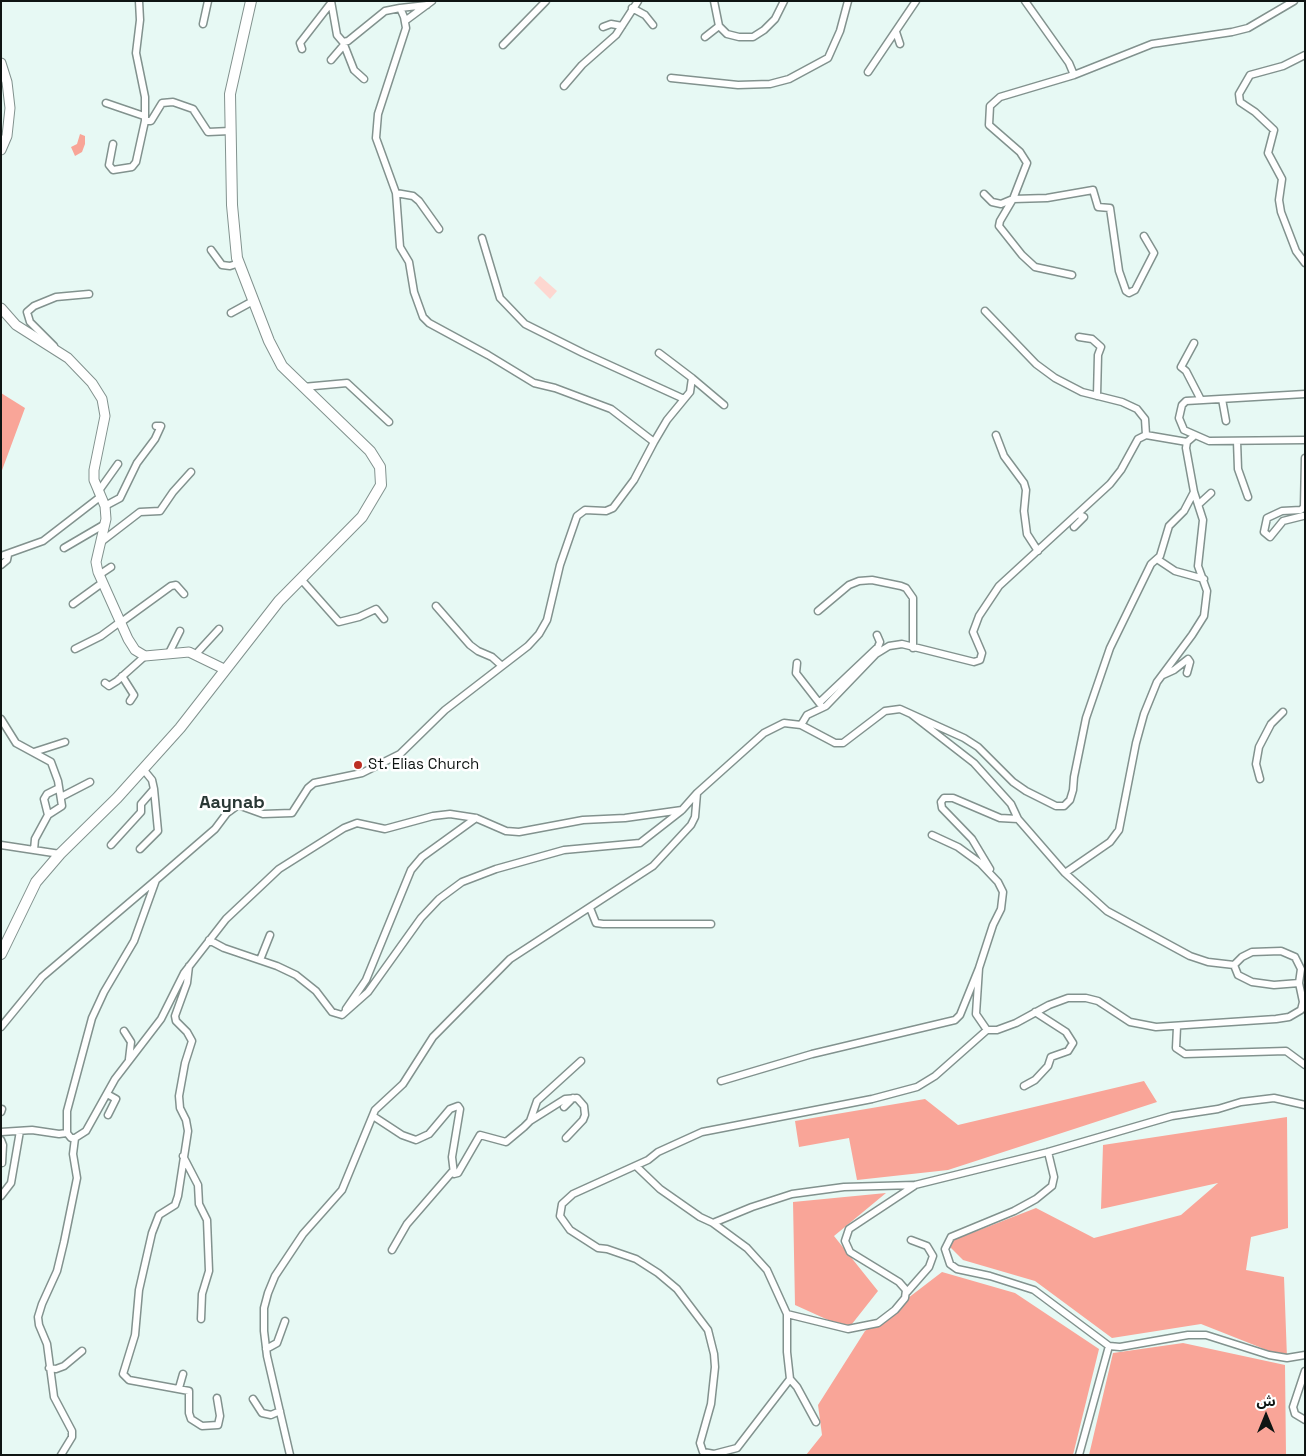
<!DOCTYPE html>
<meta charset="utf-8">
<style>
body{margin:0}
#map{position:relative;width:1306px;height:1456px;overflow:hidden;background:#e7f9f4;font-family:"Space Grotesk","Noto Sans Arabic",sans-serif}
canvas{display:block}
.frame{position:absolute;inset:0;border:2px solid #0f1513;pointer-events:none}
.north{position:absolute;left:1241px;top:1391px;width:50px;height:50px;-webkit-text-stroke:4px #fff;paint-order:stroke;rotate:0deg;font-size:14px;font-weight:700;line-height:20px;text-align:center;color:#0f1513}
.north::after{content:'';display:block;margin:auto;width:18px;height:22px;background:#0f1513;clip-path:polygon(50% 0,100% 100%,50% 72%,0 100%)}
</style>
<div id="map">
<canvas width="1306" height="1456"></canvas>
<div class="frame"></div>
<div class="north">ش</div>
</div>
<script>
const ctx = document.querySelector('canvas').getContext('2d');
ctx.lineJoin = 'round';
function fillPath(path, color) { ctx.fillStyle = color; ctx.fill(path, 'evenodd'); }
const toPath = rows => new Path2D(rows.map(r => 'M' + r).join(''));
function strokePath(path, color, width, dash) { ctx.strokeStyle = color; ctx.lineWidth = width; ctx.lineCap = dash ? 'butt' : 'round'; ctx.setLineDash(dash || []); ctx.stroke(path); }
function drawText(font, color, halo, rows, align = 'center') {
  ctx.font = font + ' "Space Grotesk",sans-serif'; ctx.lineWidth = 5; ctx.setLineDash([]); ctx.textBaseline = 'middle'; ctx.strokeStyle = halo; ctx.fillStyle = color; for (const [text, x, y, turn = 0] of rows) {
    ctx.save(); ctx.translate(x, y); ctx.rotate((+turn || 0) * Math.PI / 180); ctx.textAlign = isNaN(turn) ? turn : align; if (halo) ctx.strokeText(text, 0, 0); ctx.fillText(text, 0, 0); ctx.restore();
  }
}
const green = toPath([
 [540,276,557,291,550,299,534,283]
]);
const forest = toPath([
 [1,393,25,408,1,473],
 [1144,1081,1157,1102,948,1170,857,1180,849,1138,799,1147,795,1121,925,1099,958,1125],
 [1287,1117,1288,1228,1251,1237,1246,1270,1284,1277,1287,1358,1201,1324,1112,1338,1035,1281,963,1260,946,1243,1036,1208,1094,1238,1181,1215,1218,1183,1101,1209,1103,1145],
 [886,1193,834,1236,878,1291,848,1329,795,1305,793,1202],
 [942,1272,1015,1293,1099,1349,1073,1455,806,1455,822,1435,818,1405,865,1331],
 [1183,1343,1285,1365,1286,1455,1089,1455,1113,1353]
]);
const water = toPath([
 [80,134,85,136,85,144,82,152,75,156,71,147,77,144]
]);
const street = toPath([
 [139,1,140,20,136,53,145,97,145,121,151,121,162,103,173,102,193,109,208,132,230,131],
 [331,1,337,35,343,42,348,41,385,11,400,8,404,17,406,28,378,114,376,138,396,193,400,247,409,262,414,292,423,317,429,323,488,355,534,383,555,388,611,409,654,442,667,420,690,392,692,378,659,353],
 [714,1,719,26,727,34,739,37,753,37,764,30,775,19,784,1],
 [400,8,427,5],
 [632,8,645,15,653,25],
 [405,21,432,1],
 [203,24,208,1],
 [603,27,611,24,622,26],
 [896,32,900,44],
 [705,37,719,26],
 [343,42,354,70,364,79],
 [503,45,546,1],
 [302,49,300,43,331,3],
 [1305,55,1283,66,1250,75,1239,94,1240,102,1255,112,1274,130,1268,153,1282,179,1279,200,1281,212,1296,251,1305,263],
 [331,60,343,46],
 [868,72,916,1],
 [1074,75,1152,44,1232,32,1248,28,1294,1],
 [671,78,738,85,770,84,789,79,828,58,840,31,848,1],
 [564,86,582,65,616,35,638,1],
 [106,103,144,116],
 [113,144,109,165,113,170,132,167,136,162,145,121],
 [396,193,413,196,419,201,439,229],
 [984,194,992,202,1001,204,1013,199,1027,163,1020,152,989,125,990,106,1000,97,1074,75,1069,63,1025,1],
 [482,238,500,298,525,324,583,353,684,399],
 [211,250,222,265,230,266,239,263],
 [1072,275,1035,267,1022,255,999,226,1000,221,1013,199,1047,198,1093,190,1098,207,1110,208,1119,271,1126,291,1129,293,1135,290,1154,253,1144,236],
 [985,311,1036,364,1055,378,1082,392,1122,402,1137,409,1145,419,1146,435],
 [231,313,253,301],
 [1079,337,1092,339,1101,347,1098,355,1097,396],
 [1194,343,1181,367,1186,371,1201,400],
 [54,346,30,322,27,312,34,306,56,297,89,294],
 [692,378,724,405],
 [303,387,347,383,389,422],
 [1305,394,1186,401,1182,405,1179,418,1184,430,1209,441,1305,440],
 [1222,399,1226,421],
 [996,435,1004,456,1024,483,1026,490,1024,511,1027,534,1038,551],
 [1237,441,1238,469,1248,497],
 [98,492,118,464],
 [1199,504,1211,493],
 [105,506,120,498,137,463,155,439,161,426,156,426],
 [1303,516,1283,521,1270,537,1264,532,1267,518,1282,511,1301,510,1304,507,1305,458],
 [1074,527,1084,517,1078,514],
 [101,542,140,512,160,511,173,492,191,472],
 [64,548,105,524],
 [1,556,43,541,100,497],
 [1157,559,1175,571,1204,579],
 [1,565,7,560,8,555],
 [99,575,111,567],
 [300,578,339,622,359,617,376,609,384,619],
 [73,604,102,583],
 [436,606,470,645,478,651,492,657,502,666],
 [818,611,849,585,859,581,872,580,901,586,906,588,913,598,913,648],
 [120,623,171,586,176,585,184,594],
 [75,649,101,636,120,622],
 [169,653,180,631],
 [196,654,219,629],
 [797,663,796,673,820,704],
 [1163,675,1174,670,1188,659,1190,662,1187,673],
 [122,676,134,695,130,701],
 [105,683,109,686,117,681,145,656],
 [820,702,878,647,880,642,877,635],
 [911,714,974,763,1011,804,1018,819,1065,873,1107,911,1190,956,1208,962,1234,965,1238,975,1252,982,1274,985,1299,983],
 [1,719,16,743,51,762,58,781,62,806,48,815,35,839,34,850],
 [801,725,807,715,826,706,876,654,889,646,902,644,974,662,980,660,982,653,973,632,979,616,999,586,1110,484,1121,470,1138,439,1146,435,1187,442],
 [34,752,65,742],
 [1260,779,1256,764,1259,747,1271,724,1283,712],
 [61,797,90,782],
 [48,815,44,799,47,794,59,788],
 [932,835,958,847,980,863,998,882,1003,892,1001,909,993,925,979,968,976,1014,987,1030],
 [1,845,60,854],
 [111,845,141,812,141,804,154,789,152,780,143,769],
 [140,849,158,831,154,789],
 [990,869,972,839,942,808,941,802,944,798,953,798,1000,818,1018,819],
 [1065,873,1110,842,1119,830,1136,743,1144,714,1157,682,1192,635,1204,616,1207,591,1198,566,1203,520,1194,492,1186,448,1187,442,1194,436],
 [156,880,215,829,227,813,238,805,263,814,292,813,308,788,314,783,362,773,400,754,445,710,528,646,539,634,547,620,560,565,577,516,585,510,606,511,613,508,634,480,654,442],
 [590,908,596,923,603,924,711,924],
 [209,940,224,948,277,966,296,975,316,991,332,1012,342,1015,368,992,421,918,439,899,462,882,496,869,564,850,640,843,681,811],
 [260,960,270,935],
 [189,966,187,983,175,1016,176,1021,187,1032,192,1041,185,1063,179,1096,180,1108,186,1120,188,1131,178,1196,175,1205,159,1215,152,1233,139,1290,135,1335,123,1374,129,1380,189,1391,189,1413,191,1419,202,1426,218,1425,220,1416,217,1398],
 [346,1009,366,980,411,870,422,857,476,818],
 [1,1027,42,977,156,880,134,941,104,992,92,1018,67,1111,67,1133,71,1138,75,1138,86,1131,115,1079,161,1019,184,973,226,919,279,869,344,828,357,823,385,829,433,816,450,814,476,818,506,831,519,832,583,820,625,818,682,810,697,793],
 [1177,1027,1176,1048,1185,1054,1286,1051,1305,1065],
 [124,1031,131,1042,129,1059],
 [721,1081,812,1054,955,1020,960,1015,979,968],
 [1024,1086,1035,1080,1048,1066,1051,1057,1068,1051,1073,1043,1066,1032,1035,1012],
 [107,1094,116,1099,108,1115],
 [564,1107,573,1098],
 [1,1112,2,1109],
 [373,1116,402,1135,416,1140,429,1134,450,1109,458,1106,460,1109,452,1157,454,1174,458,1173,480,1135,506,1142,524,1127,530,1121,537,1101,581,1061],
 [530,1121,565,1099,577,1098,584,1106,585,1115,583,1120,566,1138],
 [1,1132,32,1130,59,1134,67,1133],
 [1,1140,3,1145,2,1163],
 [1048,1152,1054,1177,1052,1186,1036,1199,1014,1211,951,1237,945,1249,950,1264,957,1269,990,1276,1034,1290,1109,1346,1120,1347,1188,1335,1206,1335,1269,1355,1287,1358,1305,1355],
 [183,1156,198,1185,199,1204,207,1220,209,1271,202,1294,201,1319],
 [636,1166,660,1189,700,1217,713,1223,747,1248,767,1270,787,1314,787,1352,790,1379,797,1387,816,1422],
 [1,1196,11,1183,20,1131],
 [713,1223,752,1207,792,1194,844,1187,915,1185,1048,1152,1172,1116,1218,1109,1241,1102,1274,1098,1305,1105],
 [392,1250,407,1224,452,1172],
 [907,1292,929,1267,933,1256,927,1246,911,1240],
 [787,1314,848,1329,878,1323,895,1310,905,1298,906,1290,899,1282,850,1252,845,1241,849,1229,914,1186],
 [266,1349,277,1343,285,1321],
 [49,1368,56,1369,64,1366,82,1351],
 [1305,1371,1293,1407,1295,1414,1305,1420],
 [790,1379,737,1448,714,1454,703,1452,700,1443,711,1404,715,1367,714,1354,708,1330,677,1289,658,1273,636,1259,607,1249,598,1248,570,1230,560,1216,562,1204,573,1194,648,1160,658,1152,702,1132,872,1099,917,1087,935,1076,987,1030,997,1030,1016,1023,1049,1005,1068,998,1086,998,1098,1001,1130,1022,1156,1027,1276,1019,1289,1017,1301,1010,1303,1002,1299,983,1301,969,1295,957,1281,951,1252,952,1242,957,1234,965],
 [179,1388,183,1374],
 [253,1399,262,1413,271,1415,280,1411],
 [61,1455,72,1437,72,1431,54,1397,47,1344,39,1325,38,1317,42,1304,57,1271,64,1242,77,1178,73,1154,75,1138],
 [290,1455,267,1356,264,1331,264,1308,268,1293,275,1276,303,1234,342,1190,375,1110,403,1084,433,1037,510,959,653,866,691,825,695,817,697,793,764,733,784,723,801,725,835,743,843,743,885,711,900,709,964,738,978,747,1013,782,1026,791,1056,806,1064,806,1070,800,1073,790,1074,777,1086,718,1110,648,1151,564,1160,556,1169,526,1184,511,1194,492],
 [1079,1455,1109,1346]
]);
const secondary = toPath([
 [1,63,7,82,10,108,7,136,1,150],
 [1,308,16,325,68,358,92,383,102,399,105,416,94,470,94,480,105,506,106,519,96,562,98,572,128,639,135,650,145,656,189,652,224,669]
]);
const primary = toPath([
 [1,954,36,882,60,854,117,798,180,728,279,601,362,517,381,485,380,467,370,451,282,366,269,341,237,258,232,205,230,94,251,1]
]);
const markers = [
 [358,765,5,"#bc2f23"]
];
const poiNames = [
 ["St. Elias Church",368,765]
];
const quarterNames = [
 ["Aaynab",232,803]
];
fillPath(green, '#fdd7d0');
fillPath(forest, '#f9a598');
fillPath(water, '#f8a597');
strokePath(street, '#82928e', 9);
strokePath(secondary, '#82928e', 11);
strokePath(primary, '#82928e', 12);
strokePath(street, '#fff', 6);
strokePath(secondary, '#fff', 9);
strokePath(primary, '#fff', 10);
for (const [x, y, r, color] of markers) { const dot = new Path2D(); dot.arc(x, y, r, 0, 2 * Math.PI); ctx.fillStyle = color; ctx.fill(dot); strokePath(dot, '#fff', 2); }
drawText('15px', '#0f1513', '#fff', poiNames, 'left');
drawText('bold 18px', '#2a3835', '#fff', quarterNames);
</script>
